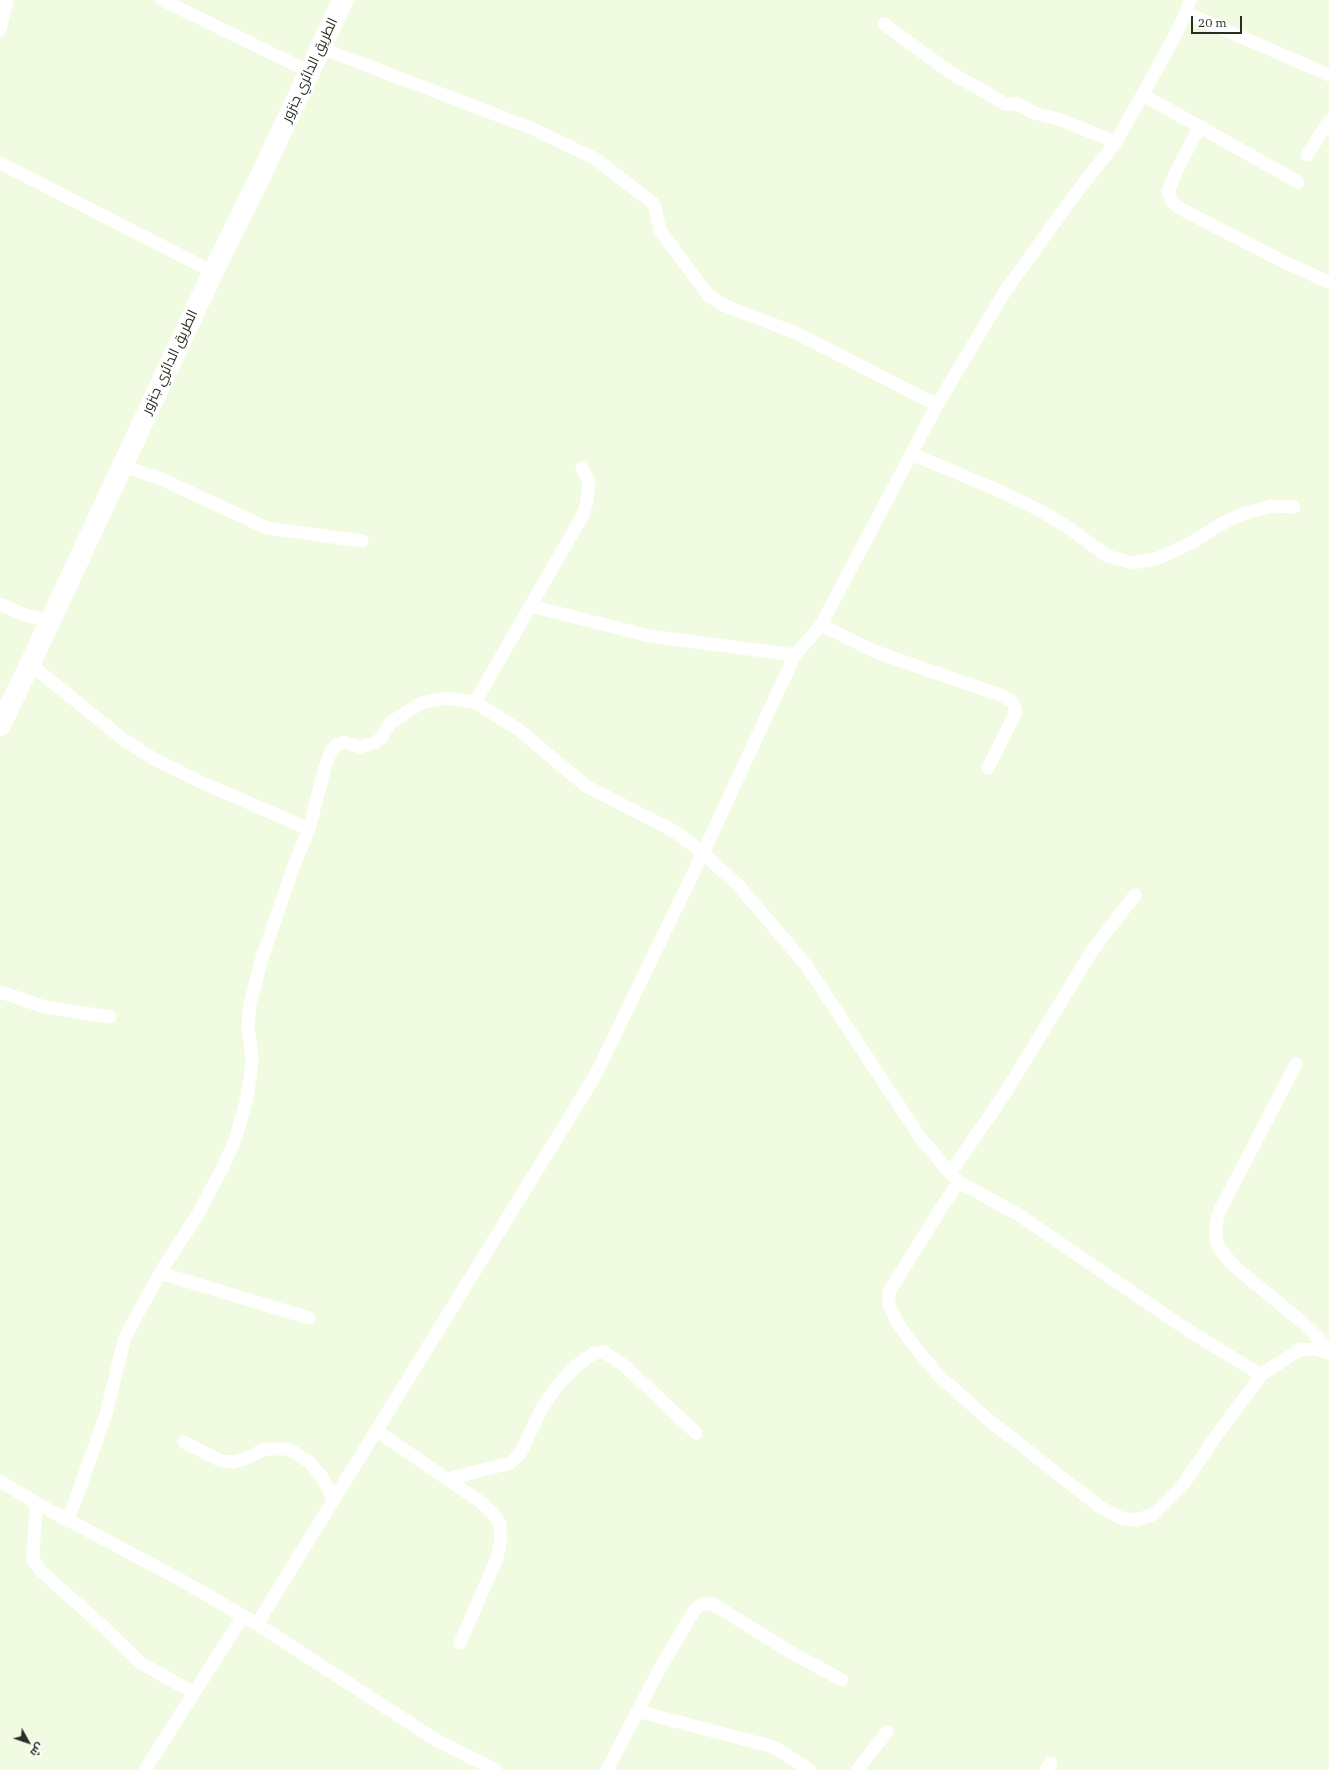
<!DOCTYPE html>
<meta charset="utf-8">
<style>
body{margin:0}
#map{position:relative;width:1329px;height:1770px;overflow:hidden;background:#f0fbe1;font-family:"IBM Plex Serif",Cairo,serif}
canvas{display:block}
.north{position:absolute;left:8px;top:1722px;width:40px;height:40px;-webkit-text-stroke:3px #fff;paint-order:stroke;rotate:130deg;font-size:11px;font-weight:700;line-height:16px;text-align:center;color:#292d24}
.north::after{content:'';display:block;margin:auto;width:14px;height:18px;background:#292d24;clip-path:polygon(50% 0,100% 100%,50% 72%,0 100%)}
.scale{position:absolute;left:1191px;top:16px;width:51px;height:18px;box-sizing:border-box;border:2px solid #292d24;border-top:0;padding-left:5px;font-size:12px;line-height:14px;white-space:nowrap;color:#292d24;-webkit-text-stroke:3px #fff;paint-order:stroke}
</style>
<div id="map">
<canvas width="1329" height="1770"></canvas>
<div class="north">ش</div>
<div class="scale">20 m</div>
</div>
<script>
const ctx = document.querySelector('canvas').getContext('2d');
ctx.lineJoin = 'round';
const toPath = rows => new Path2D(rows.map(r => 'M' + r).join(''));
function strokePath(path, color, width, dash) { ctx.strokeStyle = color; ctx.lineWidth = width; ctx.lineCap = dash ? 'butt' : 'round'; ctx.setLineDash(dash || []); ctx.stroke(path); }
function drawText(font, color, halo, rows, align = 'center') {
  ctx.font = font + ' "IBM Plex Serif",Cairo,serif'; ctx.lineWidth = 4; ctx.setLineDash([]); ctx.textBaseline = 'middle'; ctx.strokeStyle = halo; ctx.fillStyle = color; for (const [text, x, y, turn = 0] of rows) {
    ctx.save(); ctx.translate(x, y); ctx.rotate((+turn || 0) * Math.PI / 180); ctx.textAlign = isNaN(turn) ? turn : align; if (halo) ctx.strokeText(text, 0, 0); ctx.fillText(text, 0, 0); ctx.restore();
  }
}
const street = toPath([
 [162,0,310,72],
 [1186,13,1329,75],
 [884,24,951,73,987,93,1005,104,1018,104,1034,113,1061,120,1116,142],
 [0,30,7,0],
 [321,48,531,128,596,159,654,204,660,230,708,295,723,305,796,333,937,405],
 [1143,95,1298,182],
 [1200,126,1177,170,1168,191,1172,202,1181,209,1286,263,1329,282],
 [1307,155,1329,121],
 [0,163,213,272],
 [911,454,993,488,1041,511,1069,528,1107,556,1133,563,1156,559,1189,544,1221,524,1245,513,1272,506,1294,507],
 [122,466,159,478,267,528,362,541],
 [0,604,25,615,50,621],
 [531,606,649,636,795,655],
 [821,625,876,652,1003,696,1013,703,1016,712,988,768],
 [30,664,123,739,154,759,203,783,309,829,325,767,331,751,336,745,344,742,360,747,376,742,381,738,390,723,421,703,445,698,475,702,519,730,586,786,674,831,703,853,739,886,806,965,920,1137,950,1173,959,1182,1019,1215,1186,1329,1261,1375,1299,1350,1314,1349,1329,1353],
 [475,702,583,515,587,501,589,481,582,468],
 [0,992,45,1007,110,1017],
 [1296,1064,1220,1210,1216,1224,1216,1236,1219,1248,1234,1266,1302,1322,1329,1349],
 [950,1173,1004,1095,1092,951,1135,895],
 [959,1182,943,1205,889,1292,889,1305,896,1320,908,1338,938,1375,990,1421,1100,1507,1121,1518,1137,1520,1154,1514,1182,1486,1221,1429,1261,1375],
 [160,1273,309,1318],
 [377,1431,482,1503,493,1513,500,1524,501,1539,497,1558,460,1643],
 [184,1442,221,1461,233,1462,245,1459,265,1449,289,1449,309,1462,322,1477,334,1500],
 [448,1479,510,1463,520,1454,542,1408,557,1386,576,1366,594,1353,604,1352,626,1367,696,1433],
 [0,1481,36,1503,181,1580,257,1624,436,1740,496,1770],
 [36,1503,33,1559,42,1572,98,1622,141,1663,194,1693],
 [68,1521,106,1414,125,1337,160,1273,198,1214,224,1165,236,1137,246,1102,250,1078,252,1059,248,1026,250,1004,262,958,293,868,309,829],
 [257,1624,595,1076,703,853,795,655,821,625,937,405,1004,293,1073,197,1116,142,1169,47,1186,13,1190,0],
 [637,1711,774,1747,810,1770],
 [145,1770,243,1616],
 [607,1770,659,1670,695,1609,703,1604,713,1604,792,1653,842,1680],
 [857,1770,887,1732],
 [1046,1770,1051,1763]
]);
const primary = toPath([
 [0,726,30,664,213,272,261,175,343,0]
]);
const streetNames = [
 ["الطريق الدائري جنزور",310,70,-65],
 ["الطريق الدائري جنزور",170,362,-65]
];
strokePath(street, '#fff', 13);
strokePath(primary, '#fff', 21);
drawText('14px', '#292d24', '#fff', streetNames);
</script>
